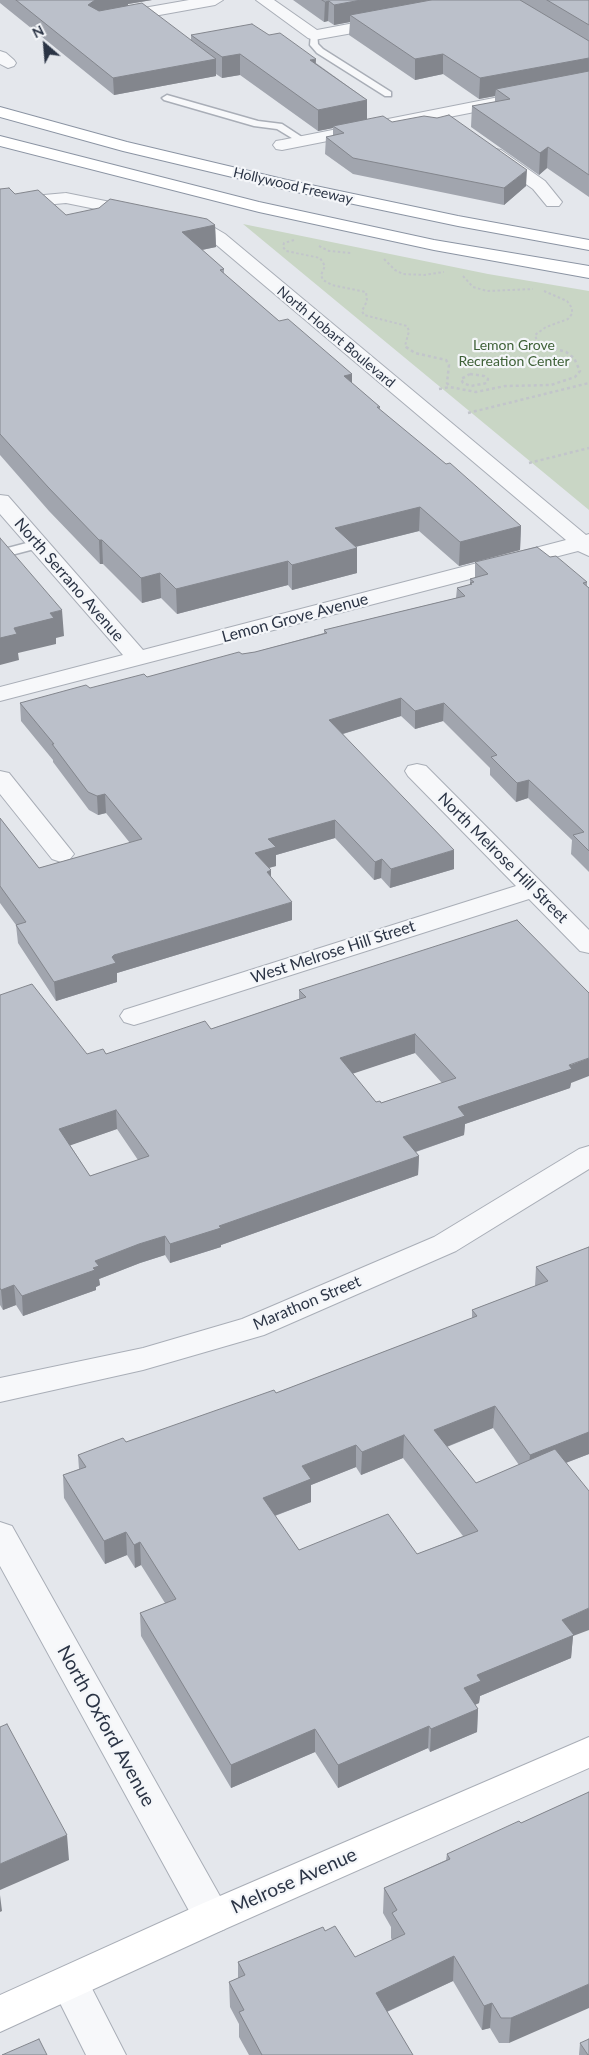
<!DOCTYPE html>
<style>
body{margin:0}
#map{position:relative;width:589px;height:2055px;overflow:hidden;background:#e4e7ec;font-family:Lato,sans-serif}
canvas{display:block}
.north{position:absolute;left:20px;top:20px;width:50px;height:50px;-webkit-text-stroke:4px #f4f6f9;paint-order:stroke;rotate:333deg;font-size:14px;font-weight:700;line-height:20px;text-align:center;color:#2b3445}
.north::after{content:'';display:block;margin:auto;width:18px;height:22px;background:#2b3445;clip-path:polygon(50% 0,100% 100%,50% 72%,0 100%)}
</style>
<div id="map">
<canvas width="589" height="2055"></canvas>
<div class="north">N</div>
</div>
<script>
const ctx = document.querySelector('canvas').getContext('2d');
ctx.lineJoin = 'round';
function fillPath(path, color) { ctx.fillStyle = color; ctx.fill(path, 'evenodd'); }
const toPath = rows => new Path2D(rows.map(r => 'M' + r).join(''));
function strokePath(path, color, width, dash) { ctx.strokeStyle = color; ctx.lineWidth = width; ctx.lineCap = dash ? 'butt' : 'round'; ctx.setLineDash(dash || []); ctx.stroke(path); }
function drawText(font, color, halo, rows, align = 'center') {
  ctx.font = font + ' Lato,sans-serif'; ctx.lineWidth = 4.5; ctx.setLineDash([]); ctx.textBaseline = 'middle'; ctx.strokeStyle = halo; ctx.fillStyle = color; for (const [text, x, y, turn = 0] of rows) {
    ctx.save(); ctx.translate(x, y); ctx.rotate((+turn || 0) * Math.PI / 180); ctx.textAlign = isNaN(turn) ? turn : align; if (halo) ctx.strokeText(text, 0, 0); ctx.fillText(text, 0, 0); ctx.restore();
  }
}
const green = toPath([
 [243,224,488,274,589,291,589,510]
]);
const pathFar1 = toPath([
 [294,240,284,243,283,247,286,251,320,258,325,266,321,275,323,280,332,285,366,292,367,301,362,311,364,315,407,326,409,331,405,346,407,348],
 [319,246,329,251,351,253],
 [384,259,395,270,403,274,424,275,444,272],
 [463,276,473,287,487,291,533,289],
 [544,291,567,301,572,308,572,314,568,319,546,327,535,335,537,341,553,348]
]);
const path = toPath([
 [406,347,415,353,446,360,449,365,447,383,450,387],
 [470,374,484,376,488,379,487,383,471,386,463,383,461,379,470,374],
 [439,389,450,387,476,392,505,386,551,385,575,377,580,371,574,358,566,352,549,347],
 [468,413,589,383],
 [529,463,589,448]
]);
const service = toPath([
 [311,33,317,33,318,44,323,49,391,92,391,96,385,96,317,53,310,45,311,33],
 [167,95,258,121,282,124,308,141,300,143,277,129,254,126,164,100,162,98,167,95],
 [38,540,44,544,42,547,0,558,0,550,38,540]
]);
const minor = toPath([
 [189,0,223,0,215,5,115,23,107,18,115,13,189,0],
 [256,0,274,0,317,30,386,17,394,22,386,27,314,40,308,38,256,0],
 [0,51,6,53,14,60,16,63,14,66,8,68,0,64,0,51],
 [509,95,515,96,517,100,515,104,282,150,276,149,273,145,276,141,282,140,509,95],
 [495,149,501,150,545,181,562,202,559,206,547,206,533,189,489,158,486,154,489,150,495,149],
 [66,193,140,208,146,209,149,213,146,217,140,218,66,203,0,209,0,199,66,193],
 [180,217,208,224,225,234,586,535,589,534,589,556,578,551,0,701,0,687,123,655,0,514,0,495,8,496,143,650,566,540,213,242,196,232,174,226,171,222,174,218,180,217],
 [417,764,426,766,589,930,589,953,580,951,529,899,144,1022,134,1025,124,1022,120,1016,124,1010,516,886,408,776,405,771,408,766,417,764],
 [0,771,9,773,70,849,74,854,70,859,61,862,52,859,0,794,0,771],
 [589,1146,589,1169,456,1251,264,1335,143,1370,0,1402,0,1378,143,1348,242,1319,434,1237,579,1149,589,1146],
 [0,1522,12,1526,225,1905,231,1917,225,1929,212,1934,199,1929,0,1566,0,1522],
 [69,1966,83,1971,126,2055,86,2055,50,1983,55,1971,69,1966]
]);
const secondary = toPath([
 [589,1737,589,1768,225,1929,0,2032,0,1995,199,1905,589,1737]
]);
const motorway = toPath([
 [0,107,127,142,287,180,458,216,589,240,589,250,458,226,287,190,123,151,0,117,0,107],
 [0,136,259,202,434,240,589,266,589,278,434,250,259,212,0,146,0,136]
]);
const wall = toPath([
 [0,0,152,0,128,4,128,6,191,41,191,35,269,35,316,63,367,100,367,119,392,122,526,186,504,205,353,174,325,154,326,137,333,136,333,128,318,131,240,75,222,78,216,74,216,76,114,95,0,3],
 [293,0,589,0,589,197,547,168,539,175,471,127,472,106,495,102,495,96,479,99,443,74,415,80,349,35,350,22,334,25,328,21,324,22],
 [0,189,15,194,66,215,215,225,216,247,202,250,224,269,224,274,279,321,352,374,352,383,380,407,380,410,521,526,520,550,459,566,419,531,355,547,357,548,357,573,292,590,288,585,177,614,161,598,142,603,103,564,100,564,49,511,0,455],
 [550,557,587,582,587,586,589,588,589,872,571,854,572,840,528,798,516,802,490,775,490,768,443,721,415,729,401,716,343,734,454,869,390,888,381,878,374,880,335,838,276,855,276,866,269,868,271,877,292,920,117,973,117,982,56,1001,18,943,16,925,0,903,0,818,39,868,130,843,106,813,98,815,89,810,53,762,53,760,21,721,20,703,147,677,242,654,255,652,324,633,324,630,456,598,457,588,470,585,470,579,475,578,475,562],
 [299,990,571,1083,570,1088,465,1124,464,1135,416,1152,419,1156,418,1175,221,1245,221,1247,170,1263,165,1255,140,1263,99,1279,100,1285,96,1287,96,1290,23,1316,16,1305,3,1310,0,1305,0,995,87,1054,106,1054,211,1029,299,999],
 [415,1053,442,1083,381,1103,376,1102,352,1073],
 [117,1129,138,1160,90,1176,70,1145],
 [589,1247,589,1454,566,1463,573,1636,571,1658,480,1696,479,1703,475,1705,478,1709,477,1732,430,1752,428,1748,338,1788,315,1752,231,1788,141,1636,140,1613,165,1603,141,1565,135,1568,127,1555,105,1564,64,1498,63,1475,79,1469,78,1455,126,1442,276,1393,472,1318,472,1310,535,1286,536,1267],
 [493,1428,519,1465,476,1483,447,1447],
 [403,1458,463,1536,417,1554,299,1550,275,1516,311,1502,311,1485,356,1467,361,1475],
 [589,1792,509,2043,499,2043,490,2028,482,2030,453,1981,387,2012,413,2055,249,2055,239,2037,239,2024,230,2007,229,1982,238,1978,238,1962,325,1931,355,1957,392,1940,391,1938,391,1927,383,1913,384,1888,446,1860,447,1854,521,1823],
 [580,2043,589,2055,579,2055]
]);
const shadedWall = toPath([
 [95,0,152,0,128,4,128,9,99,14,88,5],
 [361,0,465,0,350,15,350,22,334,25,334,5],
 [329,1,328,21,324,22,325,2],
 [240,54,240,75,222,78,222,57],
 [443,54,443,74,415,80,415,59],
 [589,58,589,78,496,89,495,96,479,99,480,78],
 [216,59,216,76,114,95,113,78],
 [316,59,315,79,310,60],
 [367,100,367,121,333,126,333,128,318,131,318,110],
 [548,147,547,168,539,175,540,153],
 [527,170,526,186,504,205,504,188],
 [215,225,216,247,182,254,182,232],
 [352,374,352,397,344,376],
 [420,507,419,531,335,552,335,528],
 [521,526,520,550,459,566,460,542],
 [99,540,102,540,103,564,100,564],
 [357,548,357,573,292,590,292,565],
 [288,561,288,585,177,614,176,589],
 [160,573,161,598,142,603,141,578],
 [62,610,64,636,56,638,56,644,18,653,19,660,0,665,0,638,14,628,50,613],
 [401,698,401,716,329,738,329,720],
 [444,703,443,721,415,729,415,711],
 [529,780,528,798,516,802,517,783],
 [105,794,106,813,98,815,97,796],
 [335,820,335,838,276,855,276,866,256,871,255,853,268,839],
 [454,850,454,869,390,888,391,869],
 [382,859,381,878,374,880,375,862],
 [271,870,271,889,267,872],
 [292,902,292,920,117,973,117,982,56,1001,54,982,112,957,114,955],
 [415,1034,415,1053,340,1078,340,1058],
 [589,1058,589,1076,571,1083,570,1088,465,1124,464,1135,403,1156,403,1137,458,1107],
 [116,1110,117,1129,60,1149,59,1129],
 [419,1156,418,1175,221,1245,221,1247,170,1263,170,1244,219,1226],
 [165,1236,165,1255,140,1263,99,1279,100,1285,96,1287,96,1290,23,1316,22,1296,95,1261,139,1244],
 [14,1285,16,1305,3,1310,1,1290],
 [495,1406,493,1428,433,1452,434,1430],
 [589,1432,589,1454,528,1477,530,1455],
 [404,1435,403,1458,361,1475,362,1452],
 [356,1445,356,1467,311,1485,311,1502,263,1520,263,1498,302,1466],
 [126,1532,127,1555,105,1564,104,1541],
 [140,1542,141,1565,135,1568,134,1545],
 [589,1608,589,1630,573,1636,571,1658,480,1696,479,1703,462,1710,464,1688,477,1675,562,1620],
 [478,1709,477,1732,430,1752,431,1729],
 [429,1726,428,1748,338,1788,338,1765],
 [315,1729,315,1752,231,1788,231,1765],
 [67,1835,69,1860,0,1890,0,1864],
 [0,1895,2,1911,0,1912],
 [454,1956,453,1981,375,2017,376,1993],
 [589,1984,589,2008,509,2043,511,2018],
 [492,2003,490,2028,482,2030,484,2006]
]);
const building = toPath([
 [16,0,95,0,88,5,99,11,142,3,216,59,113,78,16,0],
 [322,0,361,0,334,5,329,1,325,2,322,0],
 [431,0,520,0,589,41,589,58,480,78,443,54,415,59,350,15,431,0],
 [547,0,589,0,589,25,547,0],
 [252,24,269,35,280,33,316,59,310,60,367,100,318,110,240,54,222,57,191,35,252,24],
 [589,71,589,175,548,147,540,153,472,106,510,99,496,89,589,71],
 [449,115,527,170,504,188,353,158,326,137,344,133,333,126,383,116,392,122,424,116,437,118,449,115],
 [9,188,15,194,38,190,66,215,99,208,110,199,207,219,215,225,182,232,224,269,220,270,279,321,288,319,352,374,344,376,380,407,377,407,446,464,450,463,521,526,460,542,420,507,335,528,357,548,292,565,288,561,176,589,160,573,141,578,102,540,99,540,48,487,0,434,0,189,9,188],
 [0,538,62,610,50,613,54,618,14,628,17,634,0,638,0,538],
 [537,547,550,557,556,556,587,582,583,583,589,588,589,851,573,835,584,832,529,780,517,783,491,757,497,755,444,703,415,711,401,698,329,720,454,850,391,869,382,859,375,862,335,820,268,839,276,847,255,853,271,870,267,872,292,902,114,955,112,957,116,963,54,982,16,925,26,922,0,886,0,818,39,868,142,839,105,794,97,796,88,792,52,744,54,744,20,703,86,685,90,688,144,674,147,677,239,652,242,654,255,652,327,633,324,630,465,596,457,588,472,584,470,583,474,582,470,579,488,574,475,562,537,547],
 [517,920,589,993,589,1058,569,1065,572,1069,458,1107,465,1116,403,1137,419,1156,219,1226,221,1228,170,1244,165,1236,139,1244,95,1261,99,1266,93,1268,95,1270,22,1296,14,1285,1,1290,0,1288,0,995,32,984,87,1054,103,1049,106,1054,205,1021,211,1029,306,997,299,990,517,920],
 [415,1034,456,1078,381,1103,380,1101,376,1102,340,1058,415,1034],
 [116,1110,149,1156,90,1176,59,1129,116,1110],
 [589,1247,589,1432,530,1455,495,1406,434,1430,476,1483,555,1449,589,1491,589,1608,562,1620,574,1635,477,1675,481,1681,464,1688,478,1709,431,1729,429,1726,338,1765,315,1729,231,1765,140,1613,176,1599,140,1542,134,1545,126,1532,104,1541,63,1475,86,1467,78,1455,123,1438,126,1442,274,1390,276,1393,477,1316,472,1310,548,1281,536,1267,589,1247],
 [404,1435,478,1531,417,1554,388,1514,299,1550,263,1498,311,1479,302,1466,356,1445,362,1452,404,1435],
 [7,1724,67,1835,0,1864,0,1727,7,1724],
 [589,1792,589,1984,511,2018,501,2018,492,2003,484,2006,454,1956,376,1993,413,2055,262,2055,239,2012,244,2010,229,1982,245,1975,238,1962,323,1927,325,1931,335,1926,355,1957,405,1934,392,1913,397,1910,384,1888,450,1859,447,1854,519,1821,521,1823,589,1792],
 [39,2039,47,2055,2,2055,39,2039],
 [589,2039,589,2055,588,2055,580,2043,589,2039]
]);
const farStreetnames = [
 ["Hollywood Freeway",293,186,13],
 ["North Hobart Boulevard",336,337,40]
];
const farParknames = [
 ["Lemon Grove",514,345],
 ["Recreation Center",514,361]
];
const streetNames = [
 ["North Serrano Avenue",69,580,49],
 ["Lemon Grove Avenue",295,618,-15],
 ["North Melrose Hill Street",503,858,45],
 ["West Melrose Hill Street",333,952,-18],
 ["Marathon Street",307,1303,-23]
];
const nearStreetnames = [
 ["North Oxford Avenue",106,1726,61],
 ["Melrose Avenue",294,1881,-24]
];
fillPath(green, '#c9d6c5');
strokePath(service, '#a9aeb7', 3);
strokePath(minor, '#a9aeb7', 2);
strokePath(secondary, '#a9aeb7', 2);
strokePath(motorway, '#8b94a3', 2);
strokePath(pathFar1, '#c2c5cb', 2, [2.5, 2.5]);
strokePath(path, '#c2c5cb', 2.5, [3, 3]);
fillPath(service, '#f7f8fa');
fillPath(minor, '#f7f8fa');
fillPath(secondary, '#fff');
fillPath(motorway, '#fff');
fillPath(wall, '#a1a5ae');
fillPath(shadedWall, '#83868d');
fillPath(building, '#bbc0ca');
strokePath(building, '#83868d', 1);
drawText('14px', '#2b3445', '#f4f6f9', farStreetnames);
drawText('14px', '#3f6138', '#f4f6f9', farParknames);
drawText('16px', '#2b3445', '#f4f6f9', streetNames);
drawText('19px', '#2b3445', '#f4f6f9', nearStreetnames);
</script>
